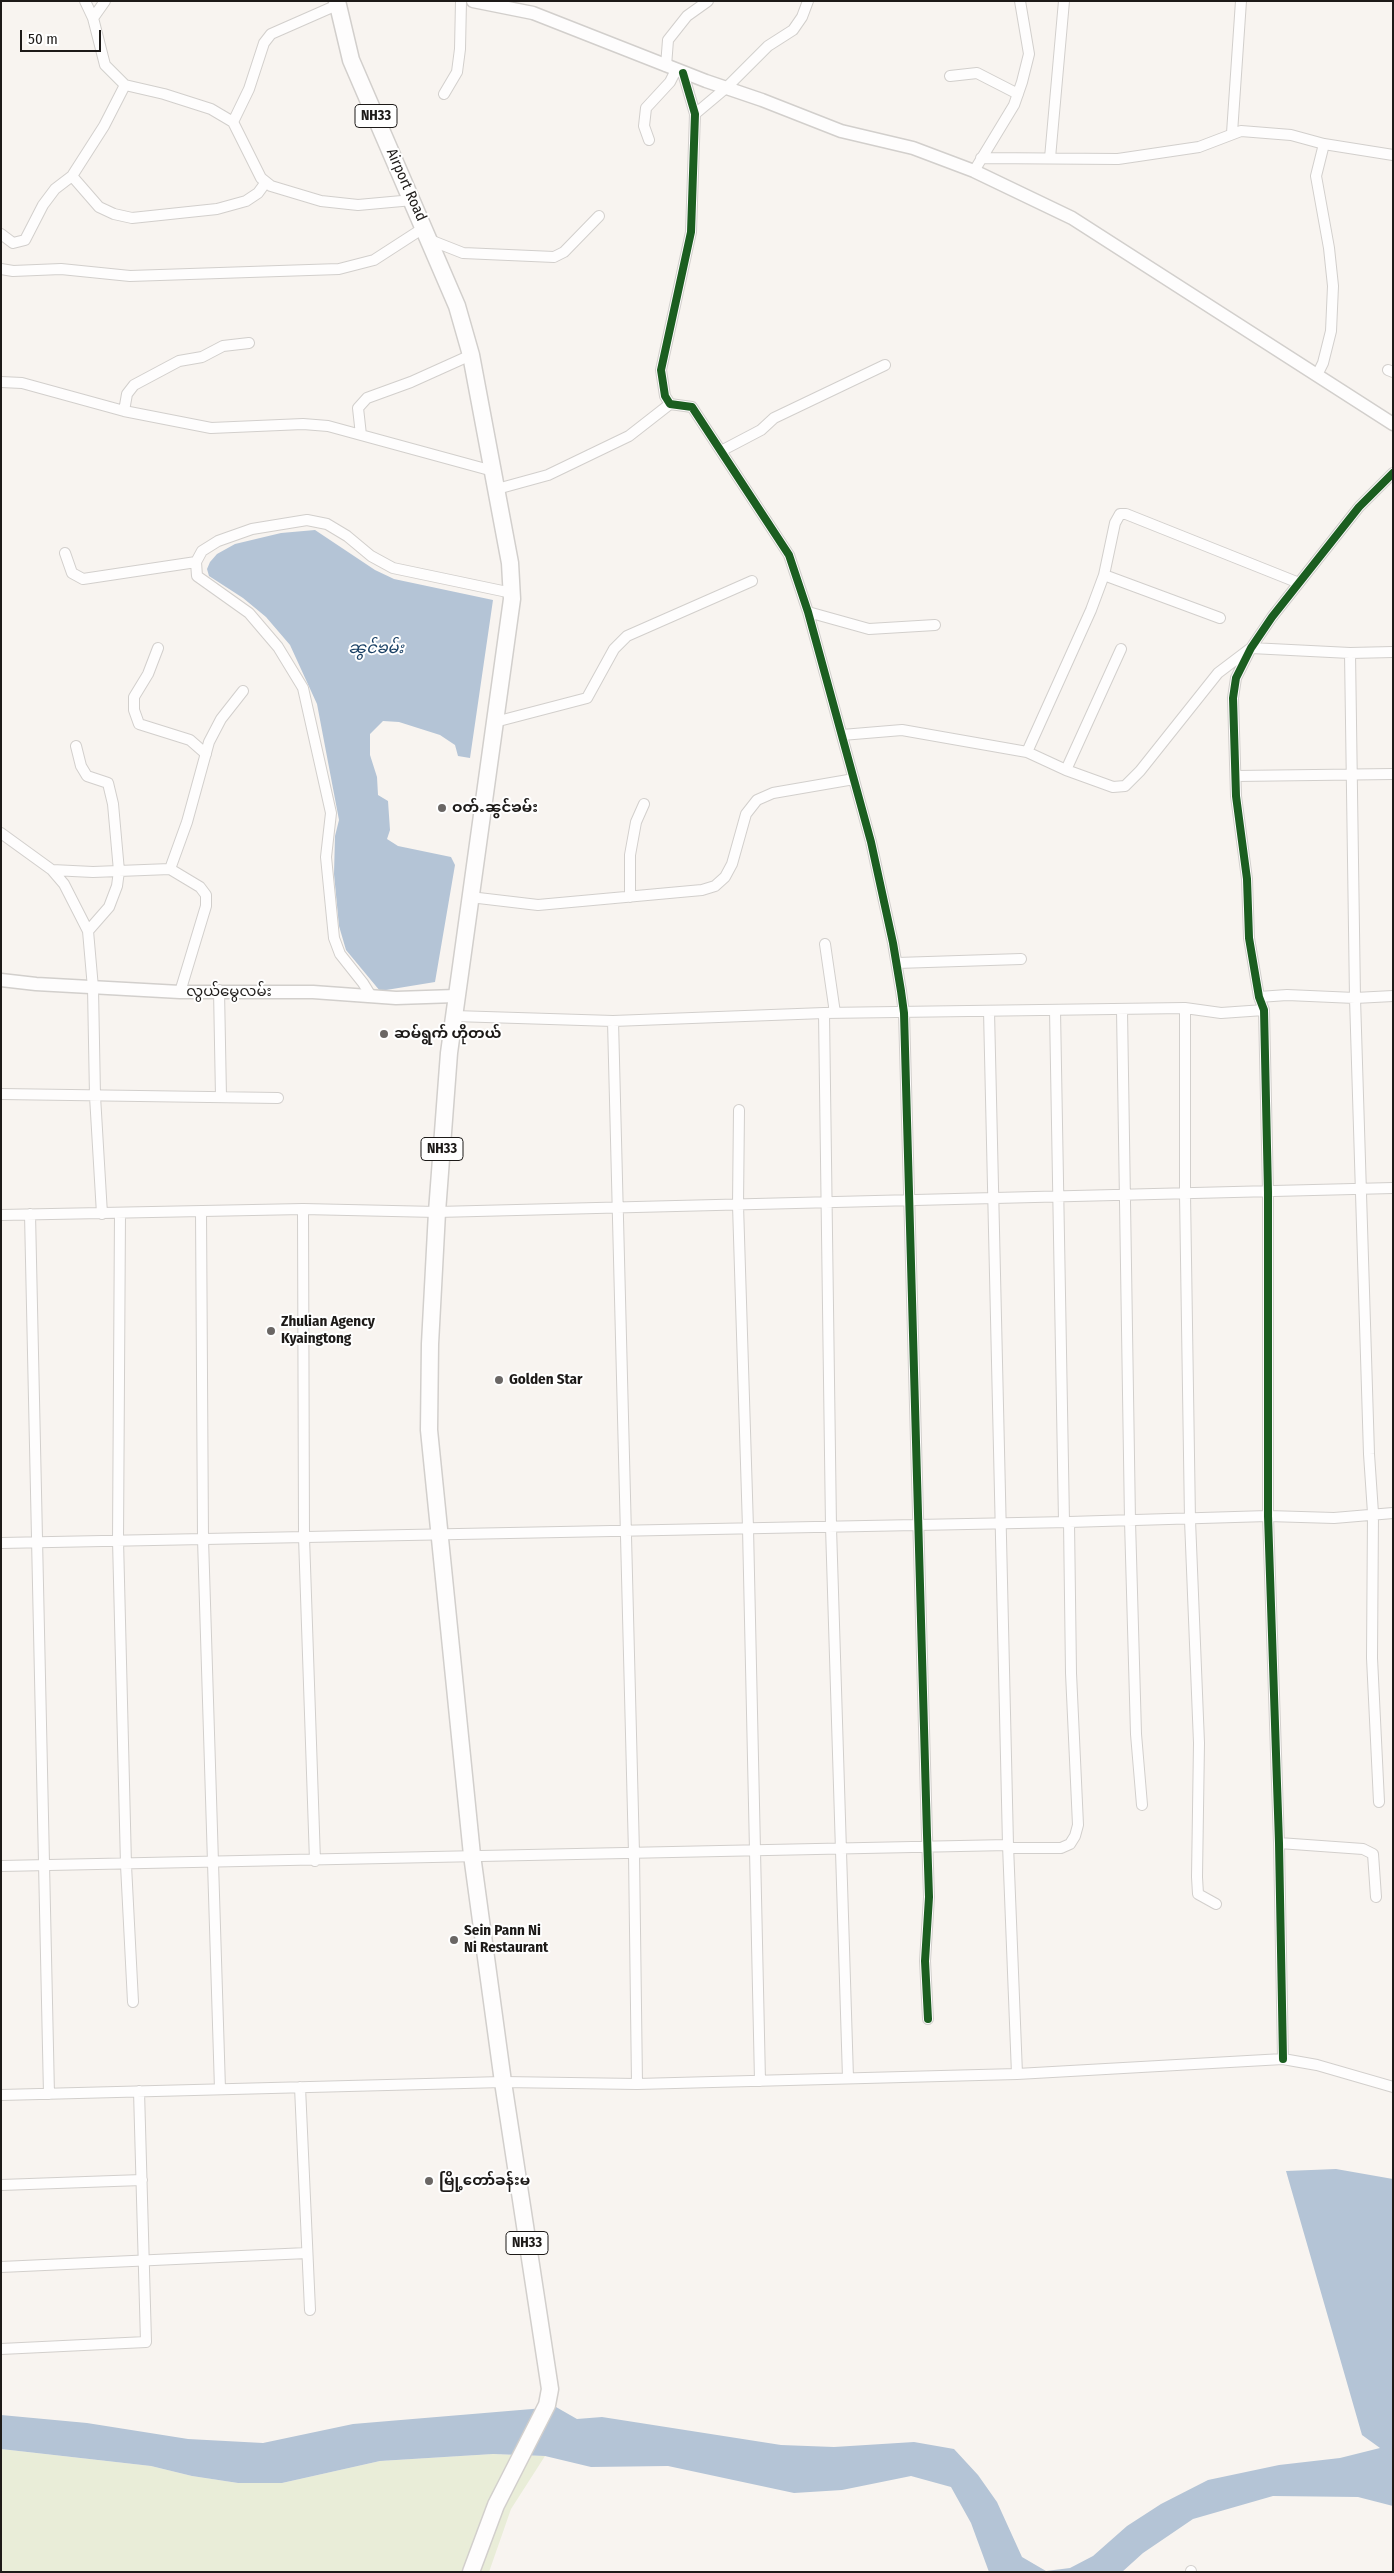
<!DOCTYPE html>
<meta charset="utf-8">
<style>
body{margin:0}
#map{position:relative;width:1394px;height:2573px;overflow:hidden;background:#f8f4f0;font-family:"Fira Sans Condensed",sans-serif}
canvas{display:block}
.frame{position:absolute;inset:0;border:2px solid #1d1a18;pointer-events:none}
.scale{position:absolute;left:20px;top:30px;width:81px;height:22px;box-sizing:border-box;border:2px solid #1d1a18;border-top:0;padding-left:6px;font-size:15px;line-height:18px;white-space:nowrap;color:#1d1a18;-webkit-text-stroke:4px #fff;paint-order:stroke}
</style>
<div id="map">
<canvas width="1394" height="2573"></canvas>
<div class="frame"></div>
<div class="scale">50 m</div>
</div>
<script>
const ctx = document.querySelector('canvas').getContext('2d');
ctx.lineJoin = 'round';
function fillPath(path, color) { ctx.fillStyle = color; ctx.fill(path, 'evenodd'); }
const toPath = rows => new Path2D(rows.map(r => 'M' + r).join(''));
function strokePath(path, color, width, dash) { ctx.strokeStyle = color; ctx.lineWidth = width; ctx.lineCap = dash ? 'butt' : 'round'; ctx.setLineDash(dash || []); ctx.stroke(path); }
function drawText(font, color, halo, rows, align = 'center') {
  ctx.font = font + ' "Fira Sans Condensed","Noto Sans Myanmar",sans-serif'; ctx.lineWidth = 4; ctx.setLineDash([]); ctx.textBaseline = 'middle'; ctx.strokeStyle = halo; ctx.fillStyle = color; for (const [text, x, y, turn = 0] of rows) {
    ctx.save(); ctx.translate(x, y); ctx.rotate((+turn || 0) * Math.PI / 180); ctx.textAlign = isNaN(turn) ? turn : align; if (halo) ctx.strokeText(text, 0, 0); ctx.fillText(text, 0, 0); ctx.restore();
  }
}
const green = toPath([
 [1,2449,151,2466,192,2476,238,2483,282,2483,380,2461,492,2454,545,2456,511,2509,489,2572,1,2572]
]);
const water = toPath([
 [315,530,375,570,394,579,493,600,470,758,458,756,455,745,440,735,399,722,383,721,370,734,370,755,377,777,378,795,388,801,390,830,387,839,398,846,451,857,455,865,435,982,380,991,346,950,339,926,334,874,335,836,339,820,317,704,290,645,266,617,243,598,209,576,207,569,210,562,217,554,235,544,281,533],
 [1336,2169,1393,2179,1393,2506,1358,2497,1273,2496,1193,2519,1143,2553,1122,2572,989,2572,971,2523,951,2487,911,2476,842,2490,794,2493,668,2466,591,2467,545,2456,493,2454,380,2461,282,2483,238,2483,192,2476,151,2466,1,2449,1,2415,87,2423,188,2439,263,2443,353,2424,556,2407,577,2419,602,2417,781,2445,834,2447,914,2442,954,2449,978,2475,997,2502,1022,2557,1046,2571,1070,2568,1093,2556,1127,2526,1161,2504,1208,2480,1279,2465,1340,2458,1380,2448,1362,2435,1286,2171]
]);
const minor = toPath([
 [85,1,93,18],
 [105,1,93,18,105,65,125,85,164,94,211,109,233,122,261,178,271,186,321,201,358,205,413,200],
 [666,66,668,40,687,16,708,1],
 [683,73,695,114,691,232,661,370,665,396,670,404,692,407,789,555,808,612,871,842,893,943,901,991,904,1013,927,1835,929,1897,925,1961,928,2019],
 [950,76,977,73,1018,94],
 [444,94,457,72,460,49,461,1],
 [695,114,726,88,768,46,793,30,802,17,808,1],
 [233,122,249,89,264,43,271,34,337,5],
 [1232,133,1241,1],
 [649,140,644,126,646,108,670,82,676,70],
 [981,158,1118,159,1199,147,1241,131,1291,135,1324,144,1393,155],
 [1050,158,1064,1],
 [974,171,1014,105,1022,82,1029,54,1020,1],
 [72,176,99,207,114,214,132,218,217,209,246,201,258,193,266,182],
 [1,234,13,243,25,240,43,205,55,189,72,176,104,126,125,85],
 [430,240,463,253,554,257,564,252,599,216],
 [1,269,13,271,61,269,130,276,339,269,374,260,425,227],
 [1388,370,1393,372],
 [1317,375,1323,363,1331,331,1333,286,1329,248,1316,176,1324,144],
 [1,382,22,383,124,411,211,428,303,424,328,426,493,471],
 [124,411,127,394,134,385,179,361,202,357,223,346,249,343],
 [361,435,358,408,367,398,411,382,471,355],
 [721,451,761,430,774,418,885,365],
 [497,489,548,475,629,436,670,404],
 [65,553,72,573,83,579,196,562],
 [1104,575,1220,618],
 [808,612,869,629,935,625],
 [158,648,148,674,134,697,134,710,139,724,190,740,206,754],
 [1350,653,1355,998,1369,1454,1373,1513,1372,1658,1379,1802],
 [495,722,587,698,614,649,627,636,752,581],
 [842,735,902,730,1027,752,1066,770,1113,787,1125,786,1140,771,1218,673,1251,648,1350,653,1393,652],
 [76,746,81,766,87,776,108,783,113,804,119,871,117,886,109,907,88,931],
 [1027,752,1091,610,1104,575,1115,523,1120,514,1126,514,1299,583],
 [1066,770,1121,649],
 [1236,776,1393,774],
 [1,833,52,870,64,884,88,931,93,988,95,1096,102,1214],
 [170,869,187,822,209,742,221,719,243,691],
 [52,870,93,872,170,869,200,887,206,895,206,906,180,992],
 [470,897,538,905,702,890,715,886,725,877,732,864,746,814,757,800,773,793,854,779],
 [630,897,630,855,636,822,644,804],
 [825,944,835,1013],
 [897,963,1021,959],
 [219,990,221,1097],
 [371,996,363,983,340,954,334,938,326,857,331,813,303,688,278,647,249,613,197,576,196,562,202,551,218,541,252,529,307,520,327,524,347,536,371,556,393,568,512,593],
 [1259,997,1287,995,1355,998,1393,996],
 [1185,1008,1185,1194,1190,1520,1199,1743,1197,1877,1198,1894,1216,1904],
 [1055,1010,1064,1522],
 [1122,1010,1130,1521,1136,1734,1142,1805],
 [989,1011,1008,1845,1017,2074],
 [824,1013,831,1527,848,2078],
 [454,1016,613,1021,824,1013,1185,1008,1221,1013,1264,1010],
 [613,1021,634,1853,637,2084],
 [1,1094,278,1098],
 [739,1110,738,1205,748,1528,760,2081],
 [303,1209,304,1537,315,1861],
 [201,1211,203,1539,220,2089],
 [120,1213,118,1540,126,1865,133,2002],
 [30,1214,49,2094],
 [1,1215,303,1209,437,1212,1393,1188],
 [1,1543,1069,1522,1268,1516,1334,1518,1393,1513],
 [1279,1843,1363,1849,1373,1854,1376,1897],
 [1009,1848,1061,1848,1070,1844,1075,1836,1078,1825,1071,1673,1069,1522],
 [1,1866,1008,1845],
 [1283,2059,1279,1843,1268,1516,1268,1192,1264,1010,1259,997,1249,938,1247,879,1236,796,1233,698,1236,678,1251,648,1272,617,1359,507,1393,473],
 [300,2087,310,2310],
 [1,2095,503,2082,637,2084,1017,2074,1283,2059,1317,2065,1393,2087],
 [1,2185,142,2180],
 [1,2267,307,2253],
 [1,2349,146,2342,139,2091],
 [1191,2571,1191,2572]
]);
const tertiary = toPath([
 [473,1,533,13,706,81,762,100,841,131,913,148,974,171,1072,218,1393,424],
 [1,980,36,984,180,992,313,992,396,998,456,996]
]);
const trunk = toPath([
 [337,1,351,60,457,306,471,355,510,563,512,599,449,1053,437,1212,430,1344,429,1430,472,1855,503,2082,550,2389,547,2405,496,2505,471,2572]
]);
const cycleway = toPath([
 [683,73,695,114,691,232,661,370,665,396,670,404,692,407,789,555,808,612,871,842,893,943,901,991,904,1013,927,1835,929,1897,925,1961,928,2019],
 [1283,2059,1279,1843,1268,1516,1268,1192,1264,1010,1259,997,1249,938,1247,879,1236,796,1233,698,1236,678,1251,648,1272,617,1359,507,1393,473]
]);
const markers = [
 [442,808,5,"#6a6664"],
 [384,1034,5,"#6a6664"],
 [271,1331,5,"#6a6664"],
 [499,1380,5,"#6a6664"],
 [454,1940,5,"#6a6664"],
 [429,2181,5,"#6a6664"]
];
const shields = [
 [376,116,42],
 [442,1149,42],
 [527,2243,42]
];
const shieldNames = [
 ["NH33",376,116],
 ["NH33",442,1149],
 ["NH33",527,2243]
];
const streetNames = [
 ["Airport Road",406,185,66],
 ["လွယ်မွေလမ်း",229,992]
];
const poiNames = [
 ["ဝတ်ႉၼွင်ၶမ်း",452,808],
 ["ဆမ်ရွက် ဟိုတယ်",394,1034],
 ["Zhulian Agency",281,1322],
 ["Kyaingtong",281,1339],
 ["Golden Star",509,1380],
 ["Sein Pann Ni",464,1931],
 ["Ni Restaurant",464,1948],
 ["မြို့တော်ခန်းမ",439,2181]
];
const waterNames = [
 ["ၼွင်ၶမ်း",376,649]
];
fillPath(green, '#e9edd8');
fillPath(water, '#b4c4d6');
strokePath(minor, '#d2cfcc', 12);
strokePath(tertiary, '#d2cfcc', 15);
strokePath(trunk, '#d2cfcc', 19);
strokePath(minor, '#fefdfd', 10);
strokePath(tertiary, '#fefdfd', 12);
strokePath(trunk, '#fefdfd', 16);
strokePath(cycleway, '#1b5e20', 8);
for (const [x, y, r, color] of markers) { const dot = new Path2D(); dot.arc(x, y, r, 0, 2 * Math.PI); ctx.fillStyle = color; ctx.fill(dot); strokePath(dot, '#fff', 2); }
for (const [x, y, w] of shields) { const box = new Path2D(); box.roundRect(x - w / 2, y - 11.5, w, 23, 4); ctx.fillStyle = '#fff'; ctx.fill(box); strokePath(box, '#1d1a18', 1); }
drawText('bold 14px', '#1d1a18', null, shieldNames);
drawText('15px', '#1d1a18', '#fff', streetNames);
drawText('bold 15px', '#1d1a18', '#fff', poiNames, 'left');
drawText('italic 16px', '#183f64', '#fff', waterNames);
</script>
